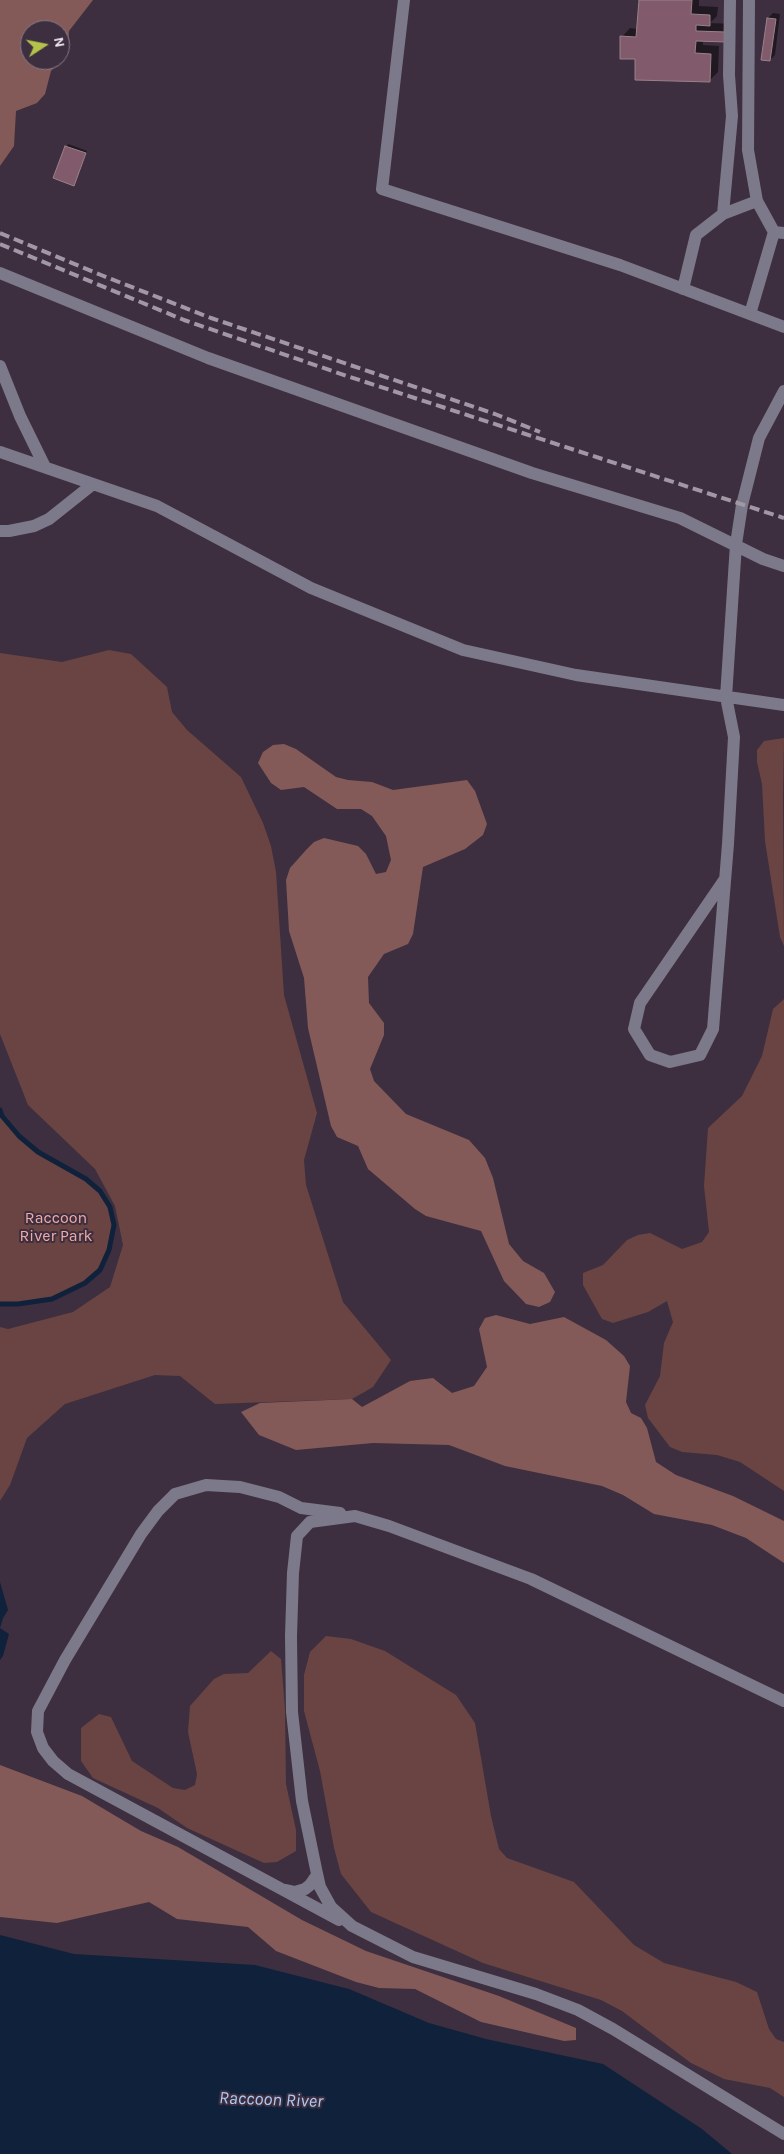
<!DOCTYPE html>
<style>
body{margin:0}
#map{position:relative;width:784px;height:2154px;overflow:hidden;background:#3d2f3f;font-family:Karla,sans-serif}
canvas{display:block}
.north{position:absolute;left:20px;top:20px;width:50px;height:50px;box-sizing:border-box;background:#3d2f3f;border:1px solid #877b88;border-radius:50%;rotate:79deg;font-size:14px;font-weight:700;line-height:20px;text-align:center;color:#f5ecf6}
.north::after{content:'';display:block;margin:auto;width:18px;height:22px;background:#b4c24a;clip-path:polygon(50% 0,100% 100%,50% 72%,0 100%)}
</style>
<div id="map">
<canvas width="784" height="2154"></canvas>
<div class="north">N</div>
</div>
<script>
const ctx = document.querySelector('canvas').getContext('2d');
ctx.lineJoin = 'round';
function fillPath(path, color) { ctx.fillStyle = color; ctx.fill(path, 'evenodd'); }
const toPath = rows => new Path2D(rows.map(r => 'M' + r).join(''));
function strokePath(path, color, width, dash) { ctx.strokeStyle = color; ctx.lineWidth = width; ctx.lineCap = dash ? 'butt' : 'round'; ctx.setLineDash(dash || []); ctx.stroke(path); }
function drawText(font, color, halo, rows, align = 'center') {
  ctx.font = font + ' Karla,sans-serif'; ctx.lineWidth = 4; ctx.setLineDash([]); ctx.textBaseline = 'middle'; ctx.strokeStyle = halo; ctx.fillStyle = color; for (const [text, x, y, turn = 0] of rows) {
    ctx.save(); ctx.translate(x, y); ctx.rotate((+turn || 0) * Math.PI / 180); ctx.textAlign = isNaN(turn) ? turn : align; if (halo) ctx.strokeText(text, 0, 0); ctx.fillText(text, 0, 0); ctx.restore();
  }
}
const green = toPath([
 [109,650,131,654,167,687,172,712,187,730,241,777,263,823,271,846,276,872,284,995,317,1113,304,1160,306,1185,343,1302,391,1360,373,1387,352,1399,215,1404,180,1376,155,1375,65,1404,27,1438,10,1485,0,1501,0,1327,8,1329,73,1312,110,1287,123,1245,115,1206,95,1169,28,1105,0,1034,0,653,62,662],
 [784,738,783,796,784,946,780,937,765,841,762,784,757,762,757,750,764,741],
 [784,999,784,1491,740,1462,717,1455,682,1452,670,1447,648,1418,645,1405,660,1376,664,1343,673,1322,667,1301,648,1312,613,1323,602,1319,583,1285,583,1273,603,1265,627,1240,638,1235,650,1233,682,1249,702,1242,709,1232,704,1186,708,1128,742,1096,762,1056,773,1009],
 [0,1110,2,1116,19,1136,38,1152,86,1179,100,1191,110,1207,114,1225,108,1250,100,1270,85,1283,52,1299,18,1304,0,1304],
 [326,1636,351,1639,385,1651,456,1695,475,1723,491,1816,499,1849,507,1858,574,1882,634,1945,664,1963,736,1982,757,1992,769,2029,776,2039,784,2042,784,2097,770,2088,724,2079,691,2063,622,2011,601,2000,483,1963,371,1912,341,1874,334,1848,320,1771,304,1711,304,1675,310,1652],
 [271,1651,281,1659,285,1709,286,1784,296,1830,296,1851,277,1862,264,1863,187,1828,158,1808,93,1778,81,1761,81,1728,99,1714,111,1717,132,1761,173,1788,185,1790,195,1785,197,1774,188,1732,190,1706,214,1679,224,1674,248,1673]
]);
const forest = toPath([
 [0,0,93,0,69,31,67,54,51,71,45,94,37,103,16,111,14,146,0,166],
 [30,30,60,30,60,60,30,60],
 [284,744,296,749,336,777,348,780,372,782,393,790,467,780,475,791,487,824,483,835,465,849,423,867,413,934,408,944,384,954,368,977,369,1003,384,1023,384,1035,370,1069,374,1081,406,1114,469,1140,485,1158,493,1178,509,1244,523,1261,544,1273,555,1292,550,1302,539,1307,526,1304,504,1281,481,1231,426,1216,415,1209,368,1169,358,1146,337,1137,331,1126,308,1028,304,978,289,931,286,880,290,868,306,850,314,842,324,838,358,846,366,854,376,874,386,872,391,860,386,836,372,816,361,809,337,809,304,787,281,790,271,783,258,763,263,752,273,745],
 [496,1315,530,1324,564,1317,606,1340,624,1356,630,1366,626,1402,631,1413,641,1418,647,1428,656,1462,676,1475,733,1496,784,1521,784,1563,746,1538,712,1525,654,1514,623,1495,602,1486,505,1466,449,1445,373,1443,296,1450,259,1435,241,1412,260,1403,352,1399,362,1407,410,1381,433,1378,452,1393,474,1386,487,1367,479,1329,485,1318],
 [0,1765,82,1796,141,1831,178,1847,302,1920,366,1951,499,1996,576,2028,576,2040,564,2041,481,2022,415,1989,379,1988,356,1982,276,1951,248,1927,177,1919,149,1902,57,1923,0,1917]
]);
const water = toPath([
 [0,1582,8,1610,3,1618,0,1628,9,1634,3,1656,0,1660],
 [0,1935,74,1954,255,1965,349,1989,429,2023,486,2039,603,2064,702,2129,732,2154,0,2154]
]);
const shadow = toPath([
 [640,0,699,0,699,6,718,7,717,16,710,23,734,24,734,33,703,40,703,45,719,46,718,72,709,81,637,58,622,37,630,28,637,29],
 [773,13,780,14,775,55,770,60,768,18],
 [68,144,87,151,74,184,55,177]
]);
const stream = toPath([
 [0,1110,2,1116,19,1136,38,1152,86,1179,100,1191,110,1207,114,1225,109,1250,100,1270,85,1283,52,1299,18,1304,0,1304]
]);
const building = toPath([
 [639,0,692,0,691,14,710,15,710,26,696,25,696,31,726,32,726,42,696,41,695,53,711,54,710,82,635,80,635,59,620,59,620,36,636,37,639,0],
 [767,18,776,19,770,61,761,60,767,18],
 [65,146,86,153,74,186,53,178,65,146]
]);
const minor = toPath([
 [404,0,382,189,620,265,784,327],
 [749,0,748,150,757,201,774,232,784,233],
 [723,214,732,116,729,75,730,0],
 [0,273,208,358,532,473,680,518,763,559,784,566],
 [683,289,696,235,723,214,757,201],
 [750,314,774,232],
 [0,366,20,416,45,467],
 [0,452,157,506,311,588,463,650,576,675,784,705],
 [0,531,9,531,34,526,49,519,93,484],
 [725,879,640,1003,634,1029,650,1055,670,1062,700,1055,713,1029,728,844,734,737,726,697,736,544,742,505,759,438,784,391],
 [784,1701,531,1579,389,1526,355,1516,310,1522,297,1536,293,1573,291,1636,292,1712,302,1801,316,1869,320,1887,331,1907,352,1926,413,1957,536,1994,578,2010,613,2029,784,2134],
 [286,1890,295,1892,305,1889,310,1885,317,1875],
 [339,1920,68,1774,53,1761,43,1748,37,1732,38,1711,65,1660,141,1534,158,1511,175,1494,206,1485,240,1487,279,1497,301,1508,340,1513]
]);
const rail = toPath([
 [0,233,101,275,211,318,495,414,540,432],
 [0,244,184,320,347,376,784,518]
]);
const parkNames = [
 ["Raccoon",56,1218],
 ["River Park",56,1236]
];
const waterNames = [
 ["Raccoon River",271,2100,2]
];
fillPath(green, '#6a4442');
fillPath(forest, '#835a58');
fillPath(water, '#10213b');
fillPath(shadow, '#0007');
strokePath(stream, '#10213b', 5);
fillPath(building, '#815b6b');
strokePath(building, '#9a818b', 1);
strokePath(minor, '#7c7a8a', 12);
strokePath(rail, '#a297a4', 4, [10, 5]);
drawText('16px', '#f1aaa6', '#3d2f3f', parkNames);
drawText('italic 18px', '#afcaf5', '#3d2f3f', waterNames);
</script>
